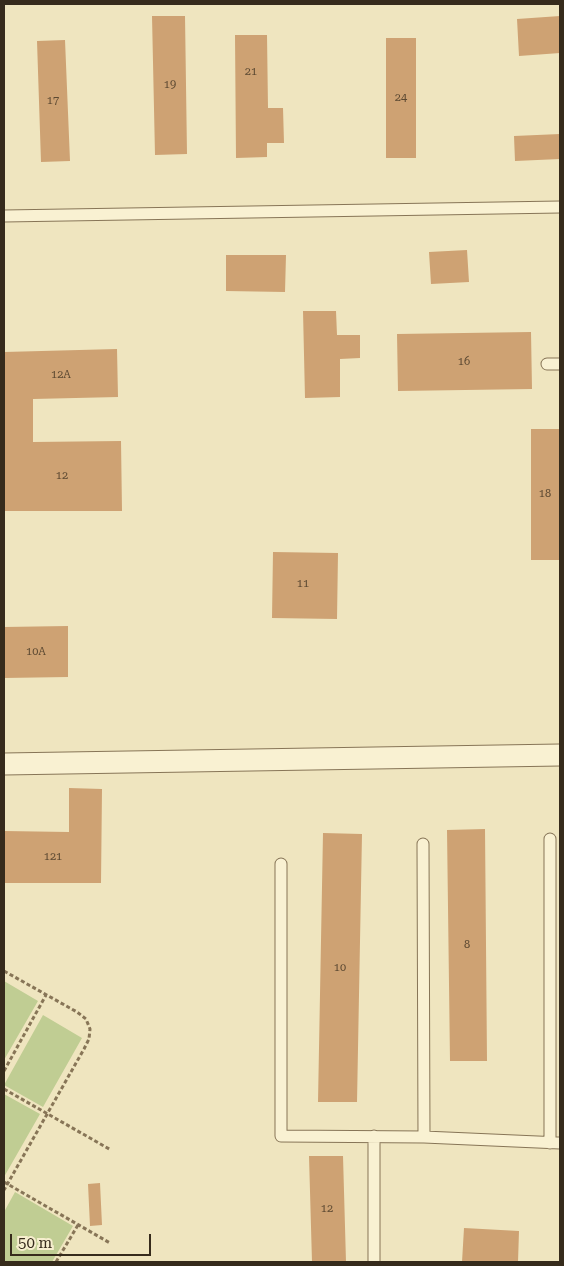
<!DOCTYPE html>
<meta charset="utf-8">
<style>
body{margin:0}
#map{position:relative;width:564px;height:1266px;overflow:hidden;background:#efe5bf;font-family:"Roboto Serif",serif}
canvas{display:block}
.frame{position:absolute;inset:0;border:5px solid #362b1c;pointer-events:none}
.scale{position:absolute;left:10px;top:1234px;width:141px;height:22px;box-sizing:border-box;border:2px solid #362b1c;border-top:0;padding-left:6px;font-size:15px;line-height:18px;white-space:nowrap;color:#362b1c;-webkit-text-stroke:4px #f6eece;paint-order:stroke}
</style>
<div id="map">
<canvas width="564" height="1266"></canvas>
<div class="frame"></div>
<div class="scale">50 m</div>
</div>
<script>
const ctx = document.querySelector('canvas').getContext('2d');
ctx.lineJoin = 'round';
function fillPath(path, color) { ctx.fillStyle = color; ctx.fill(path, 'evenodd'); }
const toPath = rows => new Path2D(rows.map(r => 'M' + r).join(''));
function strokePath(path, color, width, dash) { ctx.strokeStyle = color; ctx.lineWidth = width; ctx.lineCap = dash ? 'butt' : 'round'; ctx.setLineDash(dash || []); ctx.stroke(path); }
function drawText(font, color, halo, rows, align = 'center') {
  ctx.font = font + ' "Roboto Serif",serif'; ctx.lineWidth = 4.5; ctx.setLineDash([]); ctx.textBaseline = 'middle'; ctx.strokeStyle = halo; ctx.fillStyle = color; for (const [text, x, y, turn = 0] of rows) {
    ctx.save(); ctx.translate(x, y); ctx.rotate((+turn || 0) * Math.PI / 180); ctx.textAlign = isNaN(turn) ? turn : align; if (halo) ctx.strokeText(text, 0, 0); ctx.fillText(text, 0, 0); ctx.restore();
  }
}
const green = toPath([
 [4,981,38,1001,4,1060],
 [43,1015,82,1038,43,1107,4,1085],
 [4,1094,40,1114,4,1177],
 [15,1192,73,1226,52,1262,4,1262,4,1212]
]);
const building = toPath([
 [152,16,185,16,187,154,155,155],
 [560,16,560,53,519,56,517,19],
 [235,35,267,35,268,108,283,108,284,143,267,143,267,157,236,158],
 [386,38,416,38,416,158,386,158],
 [65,40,70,161,41,162,37,41],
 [560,134,560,159,515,161,514,136],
 [467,250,469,282,431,284,429,252],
 [226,255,286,255,285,292,226,291],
 [303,311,336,311,337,335,360,335,360,358,340,359,340,397,305,398],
 [531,332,532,389,398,391,397,334],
 [117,349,118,397,33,399,33,442,121,441,122,511,4,511,4,352],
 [531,429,560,429,560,560,531,560],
 [273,552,338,553,337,619,272,618],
 [68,626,68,677,4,678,4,627],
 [69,788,102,789,101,883,4,883,4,831,69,832],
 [485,829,487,1061,450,1061,447,830],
 [323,833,362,834,357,1102,318,1102],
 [309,1156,343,1156,346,1262,312,1262],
 [100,1183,102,1225,90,1226,88,1184],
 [464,1228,519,1231,518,1262,462,1262]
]);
const path = toPath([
 [4,971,77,1012,86,1019,90,1029,89,1039,84,1049,4,1190],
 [4,1071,46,995],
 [4,1089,111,1150],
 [4,1182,110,1243],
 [56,1262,78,1225]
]);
const service = toPath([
 [4,216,560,207],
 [547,364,560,364],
 [550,839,550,1143],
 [423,844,424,1137],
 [281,864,281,1136,424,1137,560,1143],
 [374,1136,374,1262]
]);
const minor = toPath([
 [4,764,560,755]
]);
const numberNames = [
 ["21",251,72],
 ["19",170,85],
 ["24",401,98],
 ["17",53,101],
 ["16",464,362],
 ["12А",61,375],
 ["12",62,476],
 ["18",545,494],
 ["11",303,584],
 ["10А",36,652],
 ["121",53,857],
 ["8",467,945],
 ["10",340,968],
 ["12",327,1209]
];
fillPath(green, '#c0cd93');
fillPath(building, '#cea273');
strokePath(service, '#877557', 13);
strokePath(minor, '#877557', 23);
strokePath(path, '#877557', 3, [4, 2.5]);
strokePath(service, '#f9f1d2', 11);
strokePath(minor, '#f9f1d2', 21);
drawText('11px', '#5c4932', null, numberNames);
</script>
